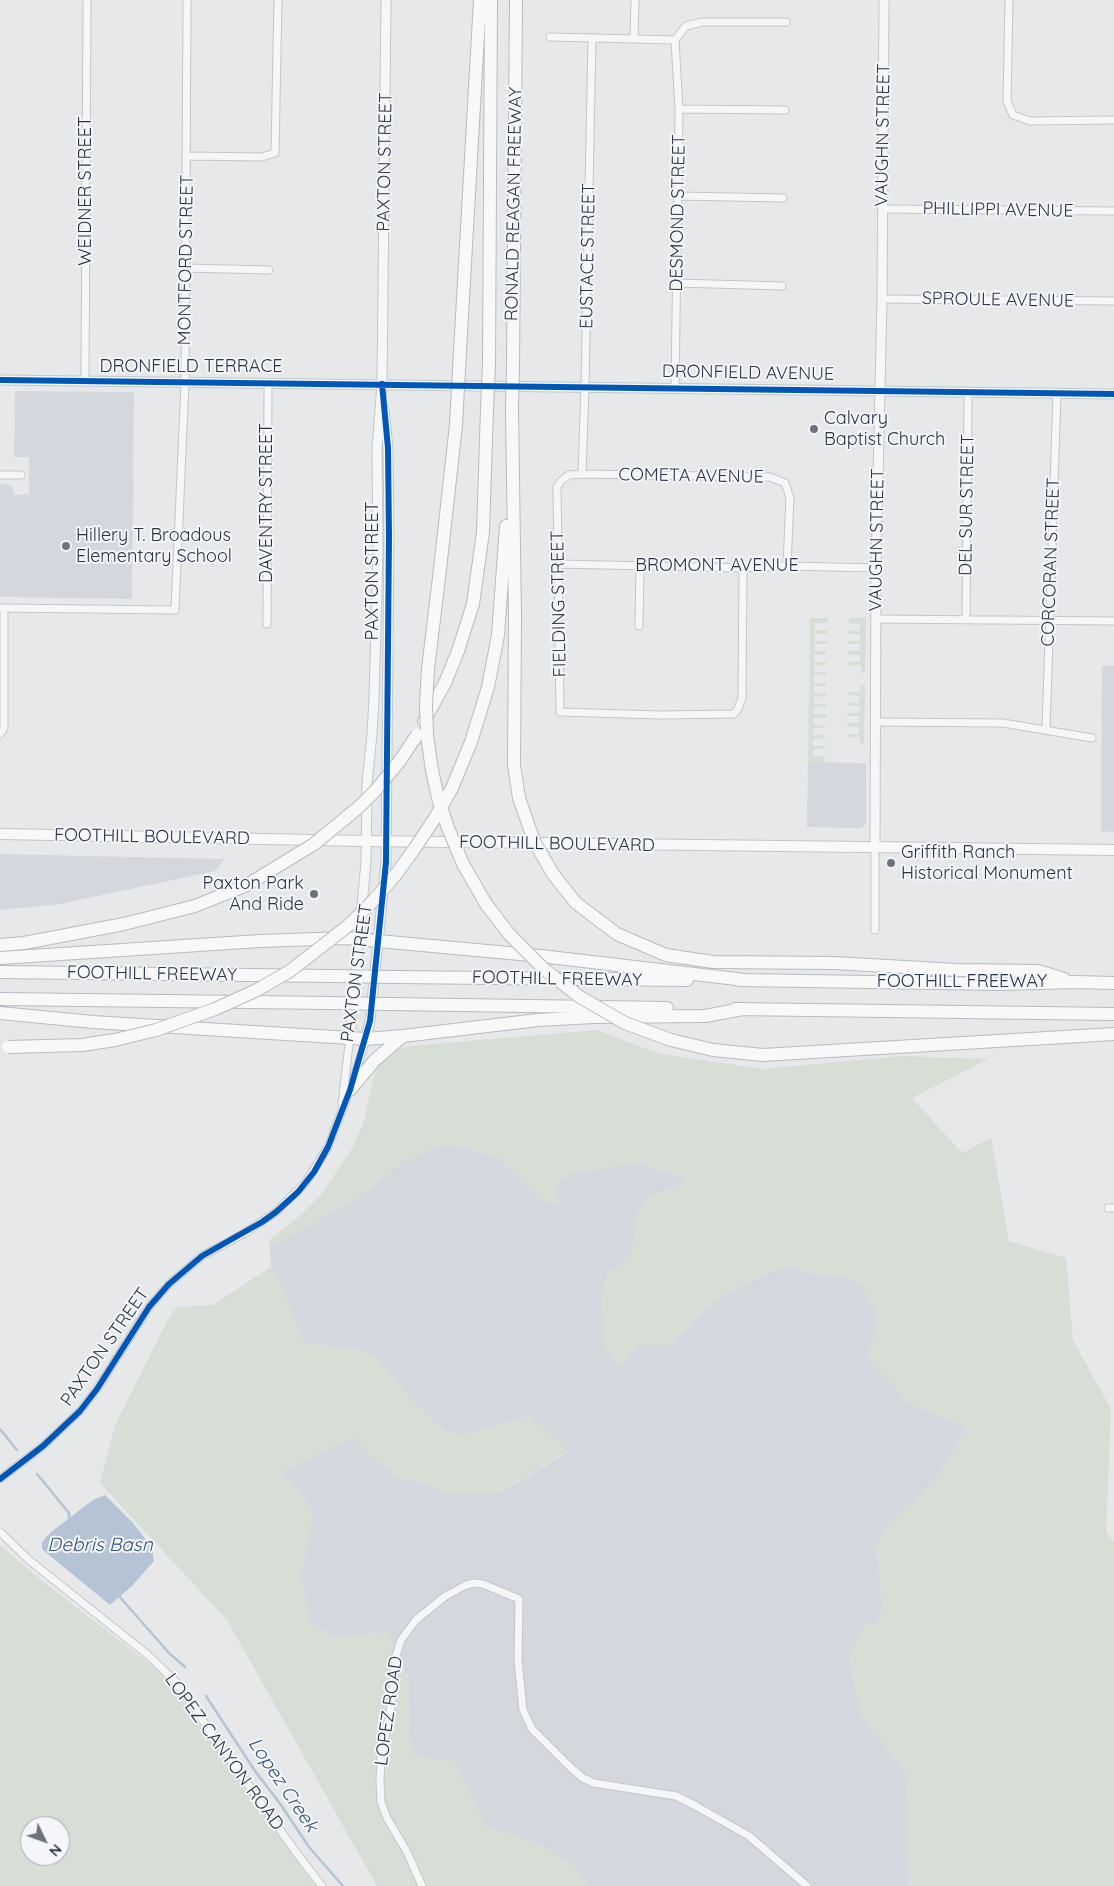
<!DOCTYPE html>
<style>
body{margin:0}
#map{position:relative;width:1114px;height:1886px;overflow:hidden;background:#e6e8ea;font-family:Quicksand,sans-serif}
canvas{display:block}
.north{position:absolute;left:20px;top:1816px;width:50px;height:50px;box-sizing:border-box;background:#f4f6f9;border:1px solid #a4a8b1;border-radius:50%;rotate:132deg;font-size:14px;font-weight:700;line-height:20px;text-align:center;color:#2b3445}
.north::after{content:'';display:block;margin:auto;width:18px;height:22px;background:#6c737f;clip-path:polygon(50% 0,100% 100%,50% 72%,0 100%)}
</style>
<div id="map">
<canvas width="1114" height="1886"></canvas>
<div class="north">N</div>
</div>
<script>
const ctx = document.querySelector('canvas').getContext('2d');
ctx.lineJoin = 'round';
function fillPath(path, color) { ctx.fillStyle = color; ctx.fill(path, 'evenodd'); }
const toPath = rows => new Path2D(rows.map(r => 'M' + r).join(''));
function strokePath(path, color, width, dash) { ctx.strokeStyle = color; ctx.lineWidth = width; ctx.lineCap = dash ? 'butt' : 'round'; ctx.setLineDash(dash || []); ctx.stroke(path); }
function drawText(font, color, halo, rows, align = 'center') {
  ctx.font = font + ' Quicksand,sans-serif'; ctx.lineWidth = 4; ctx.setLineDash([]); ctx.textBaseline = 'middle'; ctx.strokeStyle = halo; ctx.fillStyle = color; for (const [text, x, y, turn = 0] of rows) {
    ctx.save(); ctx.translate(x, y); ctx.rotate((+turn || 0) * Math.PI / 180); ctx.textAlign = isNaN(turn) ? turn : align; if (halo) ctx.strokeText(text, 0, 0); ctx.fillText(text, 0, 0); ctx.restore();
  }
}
const built = toPath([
 [15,391,134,392,132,599,0,597,0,484,11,485,13,488,14,495,29,494,29,457,14,457],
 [1102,666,1114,666,1114,832,1101,831],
 [808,762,866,763,866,823,864,826,860,828,807,827],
 [0,854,225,859,215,871,60,904,0,910],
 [455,1145,498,1158,540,1199,559,1203,555,1196,556,1189,560,1181,570,1174,638,1163,684,1179,683,1184,657,1193,637,1214,633,1251,618,1268,641,1345,671,1345,704,1310,724,1295,780,1268,791,1268,819,1275,848,1278,861,1285,876,1311,877,1330,868,1355,909,1403,967,1428,941,1471,876,1545,883,1606,880,1619,873,1625,861,1716,907,1773,909,1886,587,1886,575,1869,546,1847,485,1826,454,1761,414,1757,409,1739,408,1676,387,1632,340,1637,332,1635,310,1622,301,1577,312,1516,310,1506,282,1472,355,1436,371,1456,401,1478,423,1483,445,1493,494,1493,503,1491,568,1452,530,1416,465,1435,446,1432,354,1348,304,1344,283,1289,271,1267,270,1246,356,1200,402,1162,436,1147]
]);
const green = toPath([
 [810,618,828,618,828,623,815,623,815,630,827,630,827,634,815,634,815,641,827,641,827,644,815,644,814,651,826,651,826,654,814,655,814,662,826,662,826,665,814,665,814,672,826,672,826,675,814,675,814,683,826,683,826,686,814,686,814,693,826,693,826,696,814,697,814,704,826,704,826,707,814,707,814,714,826,714,826,718,813,718,814,725,825,725,825,728,813,728,813,735,825,735,825,739,813,739,813,746,825,746,825,749,813,749,813,756,825,757,825,763,808,762],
 [849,618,866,618,865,673,861,673,861,665,849,665,849,662,860,662,860,655,848,655,848,651,860,651,860,644,848,644,848,641,860,641,860,634,848,634,848,631,860,631,860,624,849,623],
 [861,685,865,685,864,744,860,744,860,737,848,737,848,734,859,734,859,727,847,726,847,723,859,723,859,716,847,716,847,713,859,713,860,706,847,705,847,703,859,703,860,696,848,695,848,692,860,692],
 [597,1030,660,1054,763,1069,901,1056,988,1059,912,1098,962,1153,991,1138,1009,1241,1066,1258,1073,1340,1111,1409,1106,1532,1114,1542,1114,1886,909,1886,907,1773,861,1716,848,1656,866,1624,873,1625,880,1619,883,1606,876,1545,888,1524,925,1490,941,1471,967,1428,909,1403,873,1366,868,1355,877,1330,876,1311,861,1285,848,1278,819,1275,791,1268,780,1268,724,1295,704,1310,671,1345,641,1345,620,1367,605,1349,600,1304,608,1271,618,1268,633,1251,637,1214,642,1204,657,1193,683,1184,684,1179,638,1163,570,1174,560,1181,556,1189,555,1196,559,1203,556,1207,540,1199,498,1158,455,1145,436,1147,402,1162,356,1200,270,1246,268,1241,302,1214,321,1195,353,1147,364,1121,374,1076,380,1064,395,1050,410,1046],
 [271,1267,283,1289,304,1344,354,1348,374,1355,418,1406,446,1432,465,1435,531,1416,568,1451,502,1491,494,1493,445,1493,423,1483,401,1478,371,1456,355,1436,282,1472,310,1506,312,1516,301,1577,310,1622,332,1635,340,1637,387,1632,408,1676,409,1739,414,1757,454,1761,485,1826,546,1847,575,1869,587,1886,377,1886,227,1620,100,1483,115,1425,167,1321,177,1307,213,1305],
 [0,1545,41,1580,155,1668,169,1682,315,1886,0,1886],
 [30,1826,60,1826,60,1856,30,1856]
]);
const water = toPath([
 [105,1495,133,1523,152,1548,154,1561,132,1586,110,1605,42,1549,42,1542,51,1532,93,1500]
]);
const stream = toPath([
 [0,1429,17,1450],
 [37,1474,69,1513,69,1521],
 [118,1595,169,1653,185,1667],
 [206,1696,255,1771,281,1805,309,1847,343,1886]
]);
const minor = toPath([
 [1009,0,1007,101,1013,115,1030,121,1114,120],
 [550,37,675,40,686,26,702,22,786,22],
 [634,38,635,0],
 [679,109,785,110],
 [187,156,262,157,275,153,278,0],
 [677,196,783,198],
 [882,209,1114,211],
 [184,268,269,270],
 [677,283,782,286],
 [882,299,1114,301],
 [85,381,87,0],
 [675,387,679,109,675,40],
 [582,474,585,386,592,39],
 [0,475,21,475],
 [558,564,743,568,787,566,876,568],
 [743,568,742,698,738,709,734,714,660,715,560,712,557,487,561,481,569,475,582,474,770,477,785,483,790,498,787,566],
 [0,608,175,610,185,383,187,0],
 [876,619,1114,621],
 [966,619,968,392],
 [267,624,268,383],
 [639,626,640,565],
 [876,722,1003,723,1092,738],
 [1046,730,1057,393],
 [0,734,4,728,4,608],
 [875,930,875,847],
 [342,1104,350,1036],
 [1108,1208,1114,1208],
 [0,1479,43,1446,80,1411,97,1389,149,1307,169,1284,202,1256,243,1234,276,1212,306,1182,328,1147,350,1090,366,1039],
 [0,1532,29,1560,148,1655,175,1681,295,1851,322,1886],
 [422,1886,407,1852,387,1818,381,1802,380,1781,381,1756,391,1707,396,1656,401,1640,416,1620,444,1597,466,1585,474,1583,483,1584,519,1599,518,1660,523,1710,532,1729,571,1768,583,1778,594,1783,676,1796,696,1806,749,1836,807,1886]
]);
const tertiary = toPath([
 [0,380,1114,394],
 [875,847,876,568,882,299,884,0],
 [350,1036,366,862,367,783,372,734,374,698,378,552,377,448,382,384,386,0],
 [366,1039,370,1021,386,862,389,536,388,448,384,409]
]);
const primary = toPath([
 [0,834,366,841,1114,850]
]);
const motorway = toPath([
 [460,351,480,0],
 [489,365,491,0],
 [513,366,516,0],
 [512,409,515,616,514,765,519,798],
 [440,569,456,425],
 [424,721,445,683,458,651,473,604,483,532,487,409],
 [452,788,471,742,488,687,498,635,506,526],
 [564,888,576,903,617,934,666,955,713,962,834,963,957,970,1038,971,1064,979],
 [0,945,24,943,124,924,195,906,247,885],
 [0,958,260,941,346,938,541,956,745,980],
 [0,972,332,976],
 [395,977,687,980],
 [739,980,1001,984,1076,982,1114,983],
 [0,999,330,1003],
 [390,1004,667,1008],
 [735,1009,1114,1014],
 [0,1013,93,1022,366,1039,403,1036,538,1020,593,1017,705,1016,743,1009],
 [671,1040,713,1050,763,1055,1114,1034],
 [350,1090,375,1060,403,1036]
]);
const motorwayBridge = toPath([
 [487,409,489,365],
 [512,409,513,366],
 [456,425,460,351],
 [440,569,428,669,426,705,427,736,432,770,438,798,448,828,463,864,486,904,509,934,545,970,580,997,625,1023,671,1040],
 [519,798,534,841,553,874,564,888],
 [247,885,314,844,359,807,375,791,399,762,417,735],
 [332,976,395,977],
 [330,1003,390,1004],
 [8,1047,82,1045,115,1040,156,1030,215,1009,255,991,290,971,349,925,375,899,397,873,415,848,435,818,452,788]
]);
const cycleway = toPath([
 [0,380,1114,394],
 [0,1479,43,1446,80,1411,97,1389,149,1307,169,1284,202,1256,262,1222,276,1212,298,1192,314,1172,328,1147,350,1090,370,1021,386,862,389,536,388,448,382,384]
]);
const markers = [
 [814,429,5,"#6c737f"],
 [66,546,5,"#6c737f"],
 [891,863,5,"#6c737f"],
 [314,894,5,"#6c737f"]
];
const streetNames = [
 ["VAUGHN STREET",883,135,-89],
 ["PAXTON STREET",385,162,-89],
 ["WEIDNER STREET",86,191,-90],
 ["RONALD REAGAN FREEWAY",514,204,-89],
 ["PHILLIPPI AVENUE",998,210,1],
 ["DESMOND STREET",678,213,-89],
 ["EUSTACE STREET",588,256,-89],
 ["MONTFORD STREET",186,260,-89],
 ["SPROULE AVENUE",998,300,1],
 ["DRONFIELD TERRACE",191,367],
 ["DRONFIELD AVENUE",748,373,1],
 ["COMETA AVENUE",691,476,1],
 ["DAVENTRY STREET",267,503,-90],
 ["DEL SUR STREET",967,505,-89],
 ["VAUGHN STREET",877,540,-89],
 ["CORCORAN STREET",1051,562,-88],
 ["BROMONT AVENUE",717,566],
 ["PAXTON STREET",373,571,-90],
 ["FIELDING STREET",559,604,-91],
 ["FOOTHILL BOULEVARD",152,837,1],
 ["FOOTHILL BOULEVARD",557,844,1],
 ["PAXTON STREET",357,973,-82],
 ["FOOTHILL FREEWAY",152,974,1],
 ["FOOTHILL FREEWAY",557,979,1],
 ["FOOTHILL FREEWAY",962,982],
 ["PAXTON STREET",105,1347,-55],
 ["LOPEZ ROAD",389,1711,-82],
 ["LOPEZ CANYON ROAD",224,1752,54]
];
const poiNames = [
 ["Calvary",824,419],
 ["Baptist Church",824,440],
 ["Hillery T. Broadous",76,536],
 ["Elementary School",76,557],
 ["Griffith Ranch",901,853],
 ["Historical Monument",901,874],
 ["Paxton Park",304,884,"right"],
 ["And Ride",304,905,"right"]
];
const waterNames = [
 ["Debris Basn",100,1545],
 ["Lopez Creek",283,1785,56]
];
fillPath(built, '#d4d7dd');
fillPath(green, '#d6ded6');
fillPath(water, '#b4c4d5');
strokePath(stream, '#b4c4d5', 2.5);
strokePath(minor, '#c4c6c8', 9);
strokePath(tertiary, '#c4c6c8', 11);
strokePath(primary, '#c2c5c8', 12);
strokePath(motorway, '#b8bbbf', 14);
strokePath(minor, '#f5f6f7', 7);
strokePath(tertiary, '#f5f6f7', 9);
strokePath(primary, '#f8f8f8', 10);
strokePath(motorway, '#f8f8f8', 12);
strokePath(motorwayBridge, '#b8bbbf', 14, []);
strokePath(motorwayBridge, '#f8f8f8', 12);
strokePath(cycleway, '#0057b8', 6);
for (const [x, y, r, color] of markers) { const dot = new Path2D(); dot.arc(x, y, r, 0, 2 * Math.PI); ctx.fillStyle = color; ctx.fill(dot); strokePath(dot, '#f4f6f9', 2); }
drawText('18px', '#2b3445', '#f4f6f9', streetNames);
drawText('18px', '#2b3445', '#f4f6f9', poiNames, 'left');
drawText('italic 19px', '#34527a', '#f4f6f9', waterNames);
</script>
